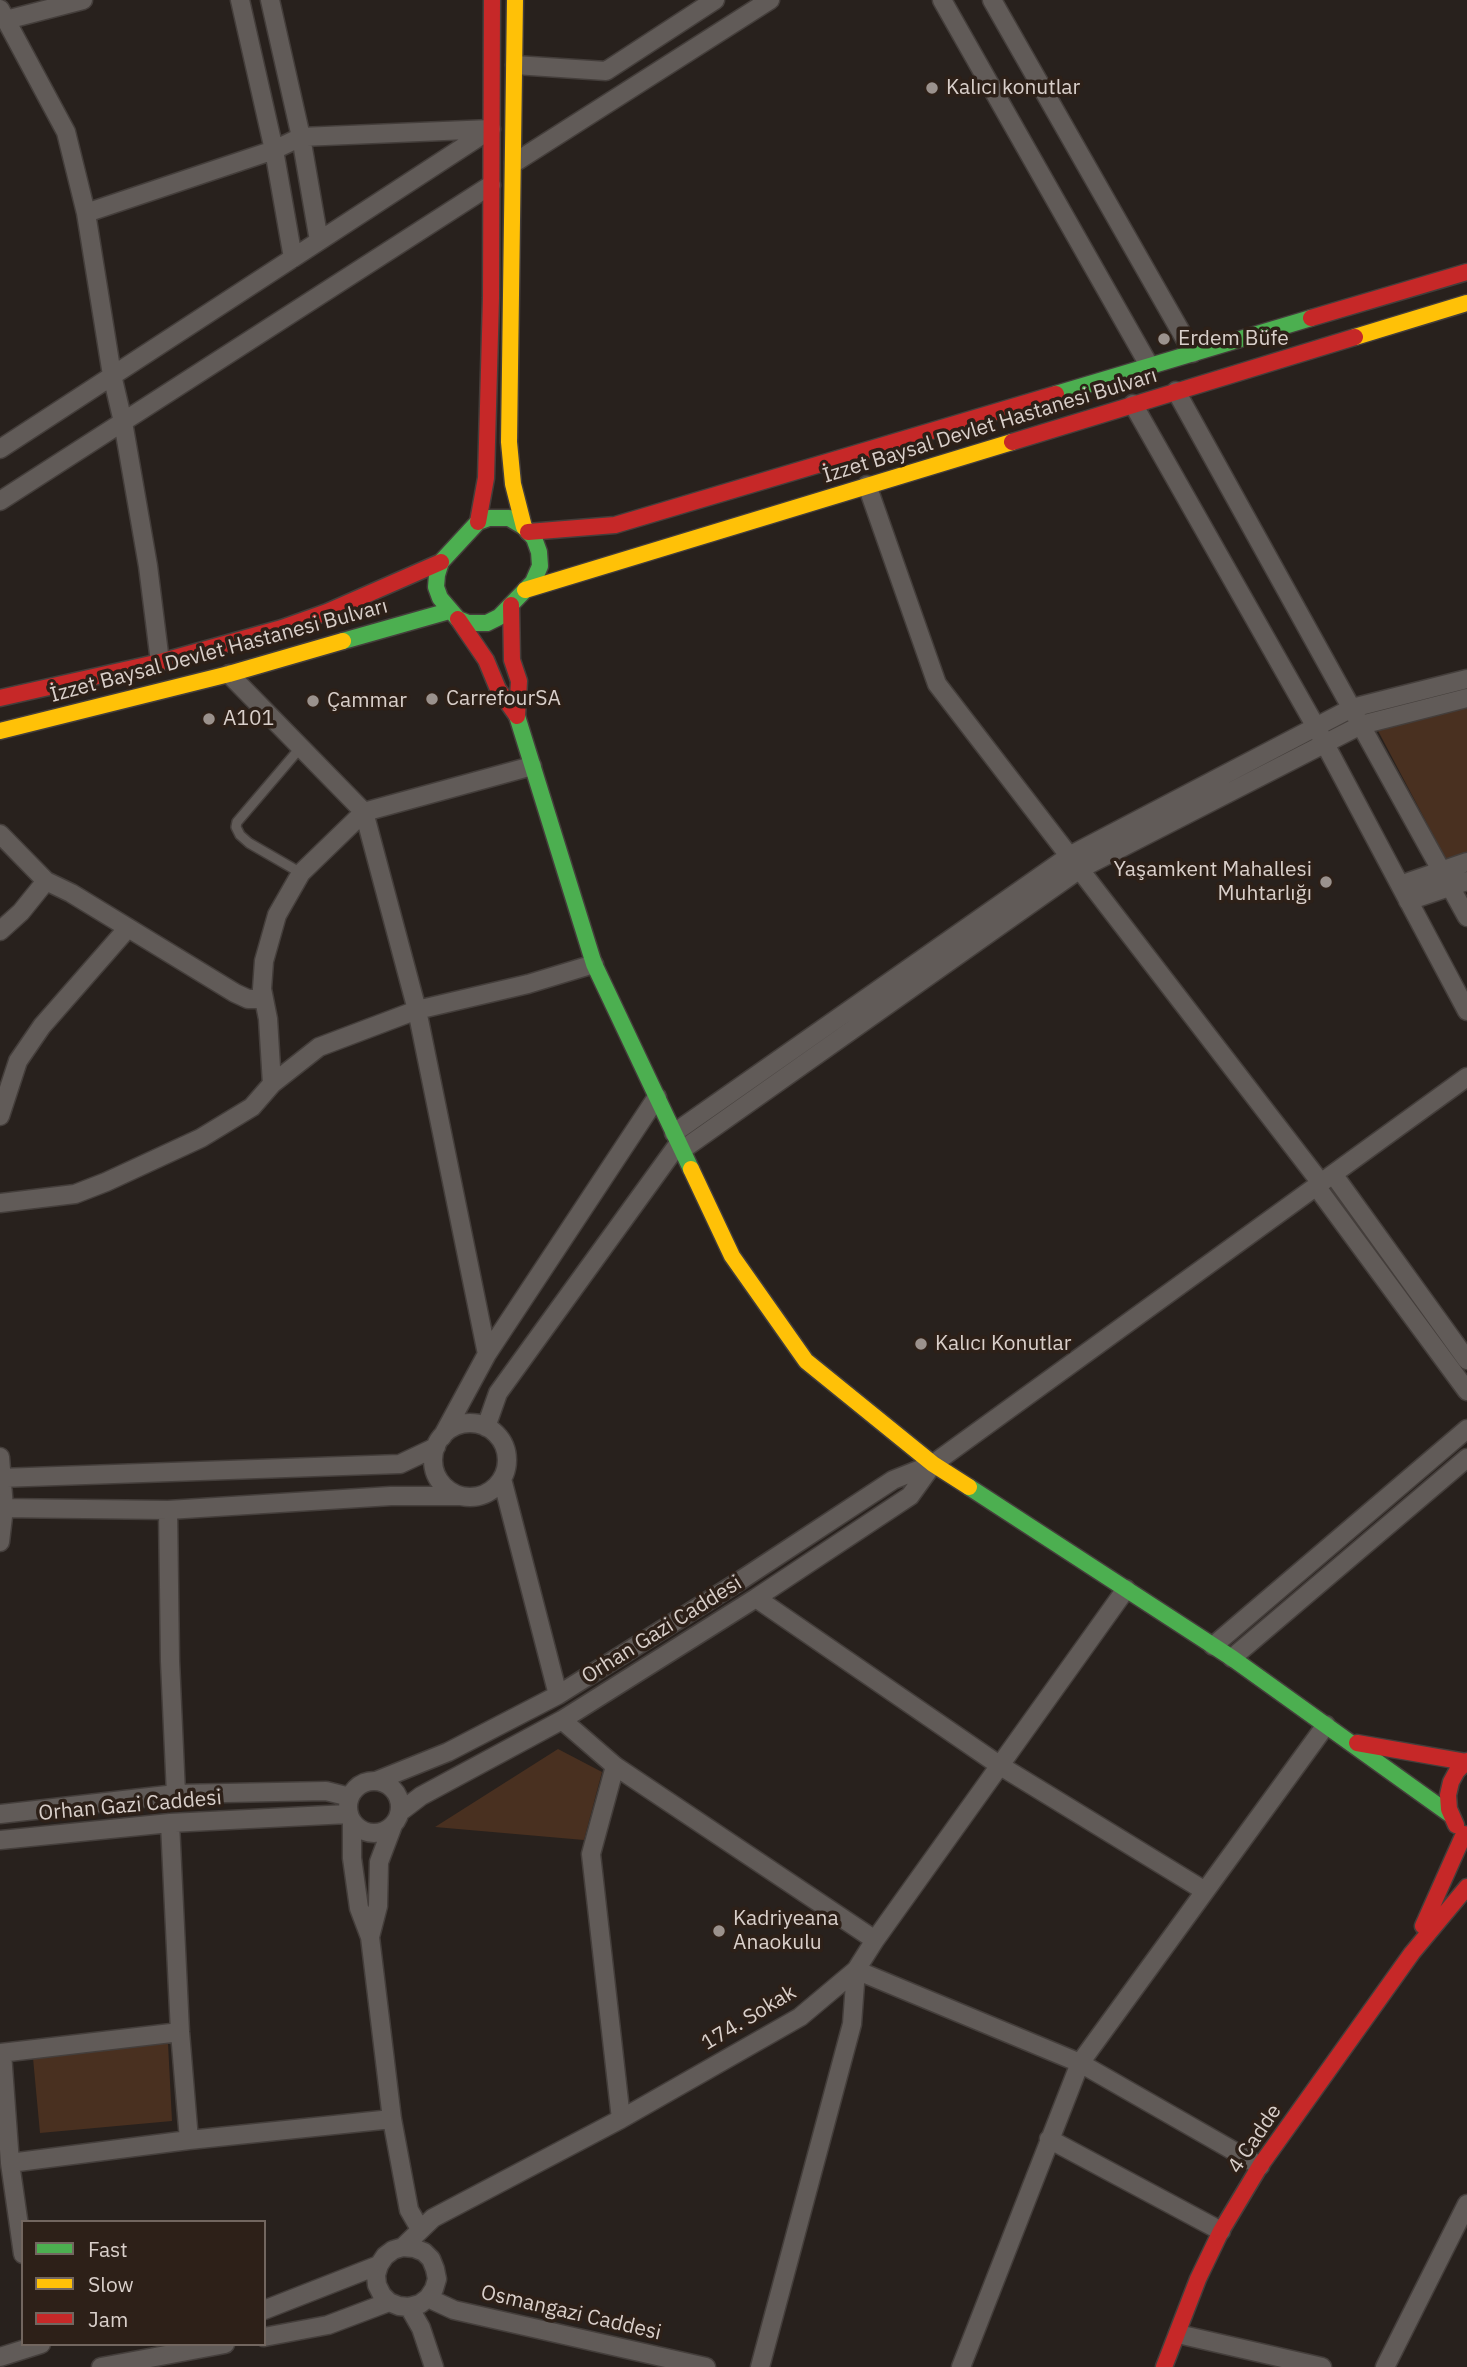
<!DOCTYPE html>
<meta charset="utf-8">
<style>
body{margin:0}
#map{position:relative;width:1467px;height:2367px;overflow:hidden;background:#28211d;font-family:"IBM Plex Sans",sans-serif}
canvas{display:block}
.legend{position:absolute;left:21px;top:2220px;width:245px;height:126px;box-sizing:border-box;background:#2d2018;border:2px solid #72665f;margin:0;padding:9px 12px;list-style:none;font-size:21px;color:#d9cfca}
.legend li{display:flex;align-items:center;gap:14px;height:35px}
.legend b{width:35px;border:2px solid #72665f}
</style>
<div id="map">
<canvas width="1467" height="2367"></canvas>
<ul class="legend">
<li><b style="height:9px;background:#4caf50"></b>Fast</li>
<li><b style="height:9px;background:#ffc107"></b>Slow</li>
<li><b style="height:9px;background:#c62828"></b>Jam</li>
</ul>
</div>
<script>
const ctx = document.querySelector('canvas').getContext('2d');
ctx.lineJoin = 'round';
function fillPath(path, color) { ctx.fillStyle = color; ctx.fill(path, 'evenodd'); }
const toPath = rows => new Path2D(rows.map(r => 'M' + r).join(''));
function strokePath(path, color, width, dash) { ctx.strokeStyle = color; ctx.lineWidth = width; ctx.lineCap = dash ? 'butt' : 'round'; ctx.setLineDash(dash || []); ctx.stroke(path); }
function drawText(font, color, halo, rows, align = 'center') {
  ctx.font = font + ' "IBM Plex Sans",sans-serif'; ctx.lineWidth = 7; ctx.setLineDash([]); ctx.textBaseline = 'middle'; ctx.strokeStyle = halo; ctx.fillStyle = color; for (const [text, x, y, turn = 0] of rows) {
    ctx.save(); ctx.translate(x, y); ctx.rotate((+turn || 0) * Math.PI / 180); ctx.textAlign = isNaN(turn) ? turn : align; if (halo) ctx.strokeText(text, 0, 0); ctx.fillText(text, 0, 0); ctx.restore();
  }
}
const green = toPath([
 [1467,703,1467,856,1448,863,1376,727],
 [558,1749,602,1772,584,1840,435,1827],
 [168,2043,172,2121,40,2133,33,2058]
]);
const lane = toPath([
 [301,873,249,843,240,835,236,827,237,822,301,747]
]);
const street = toPath([
 [240,0,274,150,293,258],
 [270,0,301,137,319,241],
 [942,0,1150,367],
 [992,0,1193,353],
 [0,9,66,132,86,213,112,375,123,422,148,566,160,662],
 [6,20,83,0],
 [515,65,606,71,715,0],
 [514,163,770,0],
 [86,213,274,150,301,137,491,129],
 [1176,391,1467,917],
 [1133,404,1316,727,1467,1011],
 [0,449,491,129],
 [867,485,937,684,1321,1183],
 [0,501,491,185],
 [229,674,364,812,417,1010,487,1354],
 [0,834,46,881,71,893,235,993,248,999,264,999],
 [1400,885,1467,862],
 [1408,901,1467,881],
 [0,931,21,912,46,881],
 [272,1084,319,1047,417,1010,528,984,594,964],
 [0,1116,18,1061,42,1026,127,929],
 [674,1133,1069,856,1352,708,1467,679],
 [682,1150,1080,869,1361,725,1467,698],
 [1333,1174,1467,1360],
 [1316,1186,1467,1391],
 [0,1203,75,1194,106,1182,201,1138,252,1107,272,1084,268,1019,262,989,264,961,277,915,301,873,364,812,532,766],
 '433 1460a37 37 0 1 1 74 0a37 37 0 1 1-74 0Z',
 [486,1427,498,1393,679,1143],
 [442,1437,487,1354,657,1097],
 [0,1457,4,1508,0,1542],
 [0,1478,400,1464,436,1447],
 [502,1479,558,1695],
 [0,1508,168,1510,391,1496,459,1496],
 [168,1510,170,1661,176,1794],
 [756,1598,999,1765,1205,1891],
 [1213,1646,1467,1429],
 [1232,1658,1467,1458],
 [562,1720,615,1766,875,1940],
 [615,1766,591,1854,621,2119],
 '348 1807a26 26 0 1 1 52 0a26 26 0 1 1-52 0Z',
 [376,1781,448,1752,558,1695,738,1582,893,1480,933,1464,1467,1077],
 [400,1812,421,1796,562,1720,756,1598,910,1496,933,1464],
 [0,1814,176,1794,326,1791,350,1797],
 [352,1822,352,1858,359,1908,370,1937,378,1906,379,1862,393,1825],
 [170,1823,180,2032,189,2140,392,2119],
 [0,1840,170,1823,348,1814],
 [370,1937,392,2119,409,2210,420,2229],
 [0,2053,180,2032],
 [2,2053,10,2163],
 [1049,2139,1221,2231],
 [403,2247,414,2248,424,2252,431,2259,435,2269,437,2279,434,2289,428,2298,420,2304,409,2307,399,2306,389,2302,382,2295,377,2285,376,2275,379,2265,385,2256,393,2250,403,2247,433,2218,621,2119,800,2017,856,1970,875,1940,1126,1589],
 [23,2254,10,2163,189,2140],
 [428,2298,454,2310,706,2367],
 [409,2307,421,2328,434,2367],
 [264,2310,379,2265],
 [1178,2334,1322,2367],
 [264,2337,328,2325,389,2302],
 [0,2357,41,2344],
 [101,2367,225,2344],
 [760,2367,852,2024,856,1970,1080,2063,1260,2166],
 [961,2367,1080,2063,1326,1725],
 [1385,2367,1467,2204]
]);
const fast = toPath([
 [1056,394,1311,318],
 [489,518,509,518,524,527,534,538,539,552,540,566,533,582,499,617,487,623,468,623,458,619,440,598,436,587,437,575,441,562,478,522,489,518],
 [343,641,449,611],
 [517,716,594,964,691,1169],
 [969,1487,1232,1658,1451,1815]
]);
const slow = toPath([
 [515,0,509,442,513,484,524,527],
 [1355,337,1467,303],
 [525,590,1012,442],
 [0,731,229,674,343,641],
 [691,1169,732,1256,806,1361,933,1464,969,1487]
]);
const jam = toPath([
 [1311,318,1467,272],
 [1012,442,1355,337],
 [478,522,486,478,491,298,492,0],
 [528,532,615,525,1056,394],
 [458,619,486,660,498,689,517,716,519,681,512,660,511,605],
 [0,698,160,662,282,628,327,612,441,562],
 [1357,1743,1466,1762],
 [1456,1825,1449,1809,1448,1795,1451,1782,1457,1771,1467,1761],
 [1423,1926,1464,1834],
 [1164,2367,1198,2279,1221,2231,1260,2166,1412,1953,1467,1887]
]);
const markers = [
 [932,88,7,"#9b928d"],
 [1164,339,7,"#9b928d"],
 [432,699,7,"#9b928d"],
 [313,701,7,"#9b928d"],
 [209,719,7,"#9b928d"],
 [1326,882,7,"#9b928d"],
 [921,1344,7,"#9b928d"],
 [719,1931,7,"#9b928d"]
];
const poiNames = [
 ["Kalıcı konutlar",946,88],
 ["Erdem Büfe",1178,339],
 ["CarrefourSA",446,699],
 ["Çammar",327,701],
 ["A101",223,719],
 ["Yaşamkent Mahallesi",1312,870,"right"],
 ["Muhtarlığı",1312,894,"right"],
 ["Kalıcı Konutlar",935,1344],
 ["Kadriyeana",733,1919],
 ["Anaokulu",733,1943]
];
const streetNames = [
 ["İzzet Baysal Devlet Hastanesi Bulvarı",990,426,-17],
 ["İzzet Baysal Devlet Hastanesi Bulvarı",219,651,-15],
 ["Orhan Gazi Caddesi",662,1630,-32],
 ["Orhan Gazi Caddesi",130,1806,-5],
 ["174. Sokak",749,2018,-31],
 ["4 Cadde",1255,2139,-56],
 ["Osmangazi Caddesi",571,2313,13]
];
fillPath(green, '#493020');
strokePath(lane, '#443e3b', 12);
strokePath(street, '#443e3b', 21);
strokePath(fast, '#443e3b', 19);
strokePath(slow, '#443e3b', 19);
strokePath(jam, '#443e3b', 19);
strokePath(lane, '#615b58', 9);
strokePath(street, '#615b58', 18);
strokePath(fast, '#4caf50', 16);
strokePath(slow, '#ffc107', 16);
strokePath(jam, '#c62828', 16);
for (const [x, y, r, color] of markers) { const dot = new Path2D(); dot.arc(x, y, r, 0, 2 * Math.PI); ctx.fillStyle = color; ctx.fill(dot); strokePath(dot, '#2d2018', 2.5); }
drawText('21px', '#d9cfca', '#2d2018', poiNames, 'left');
drawText('21px', '#d9cfca', '#2d2018', streetNames);
</script>
